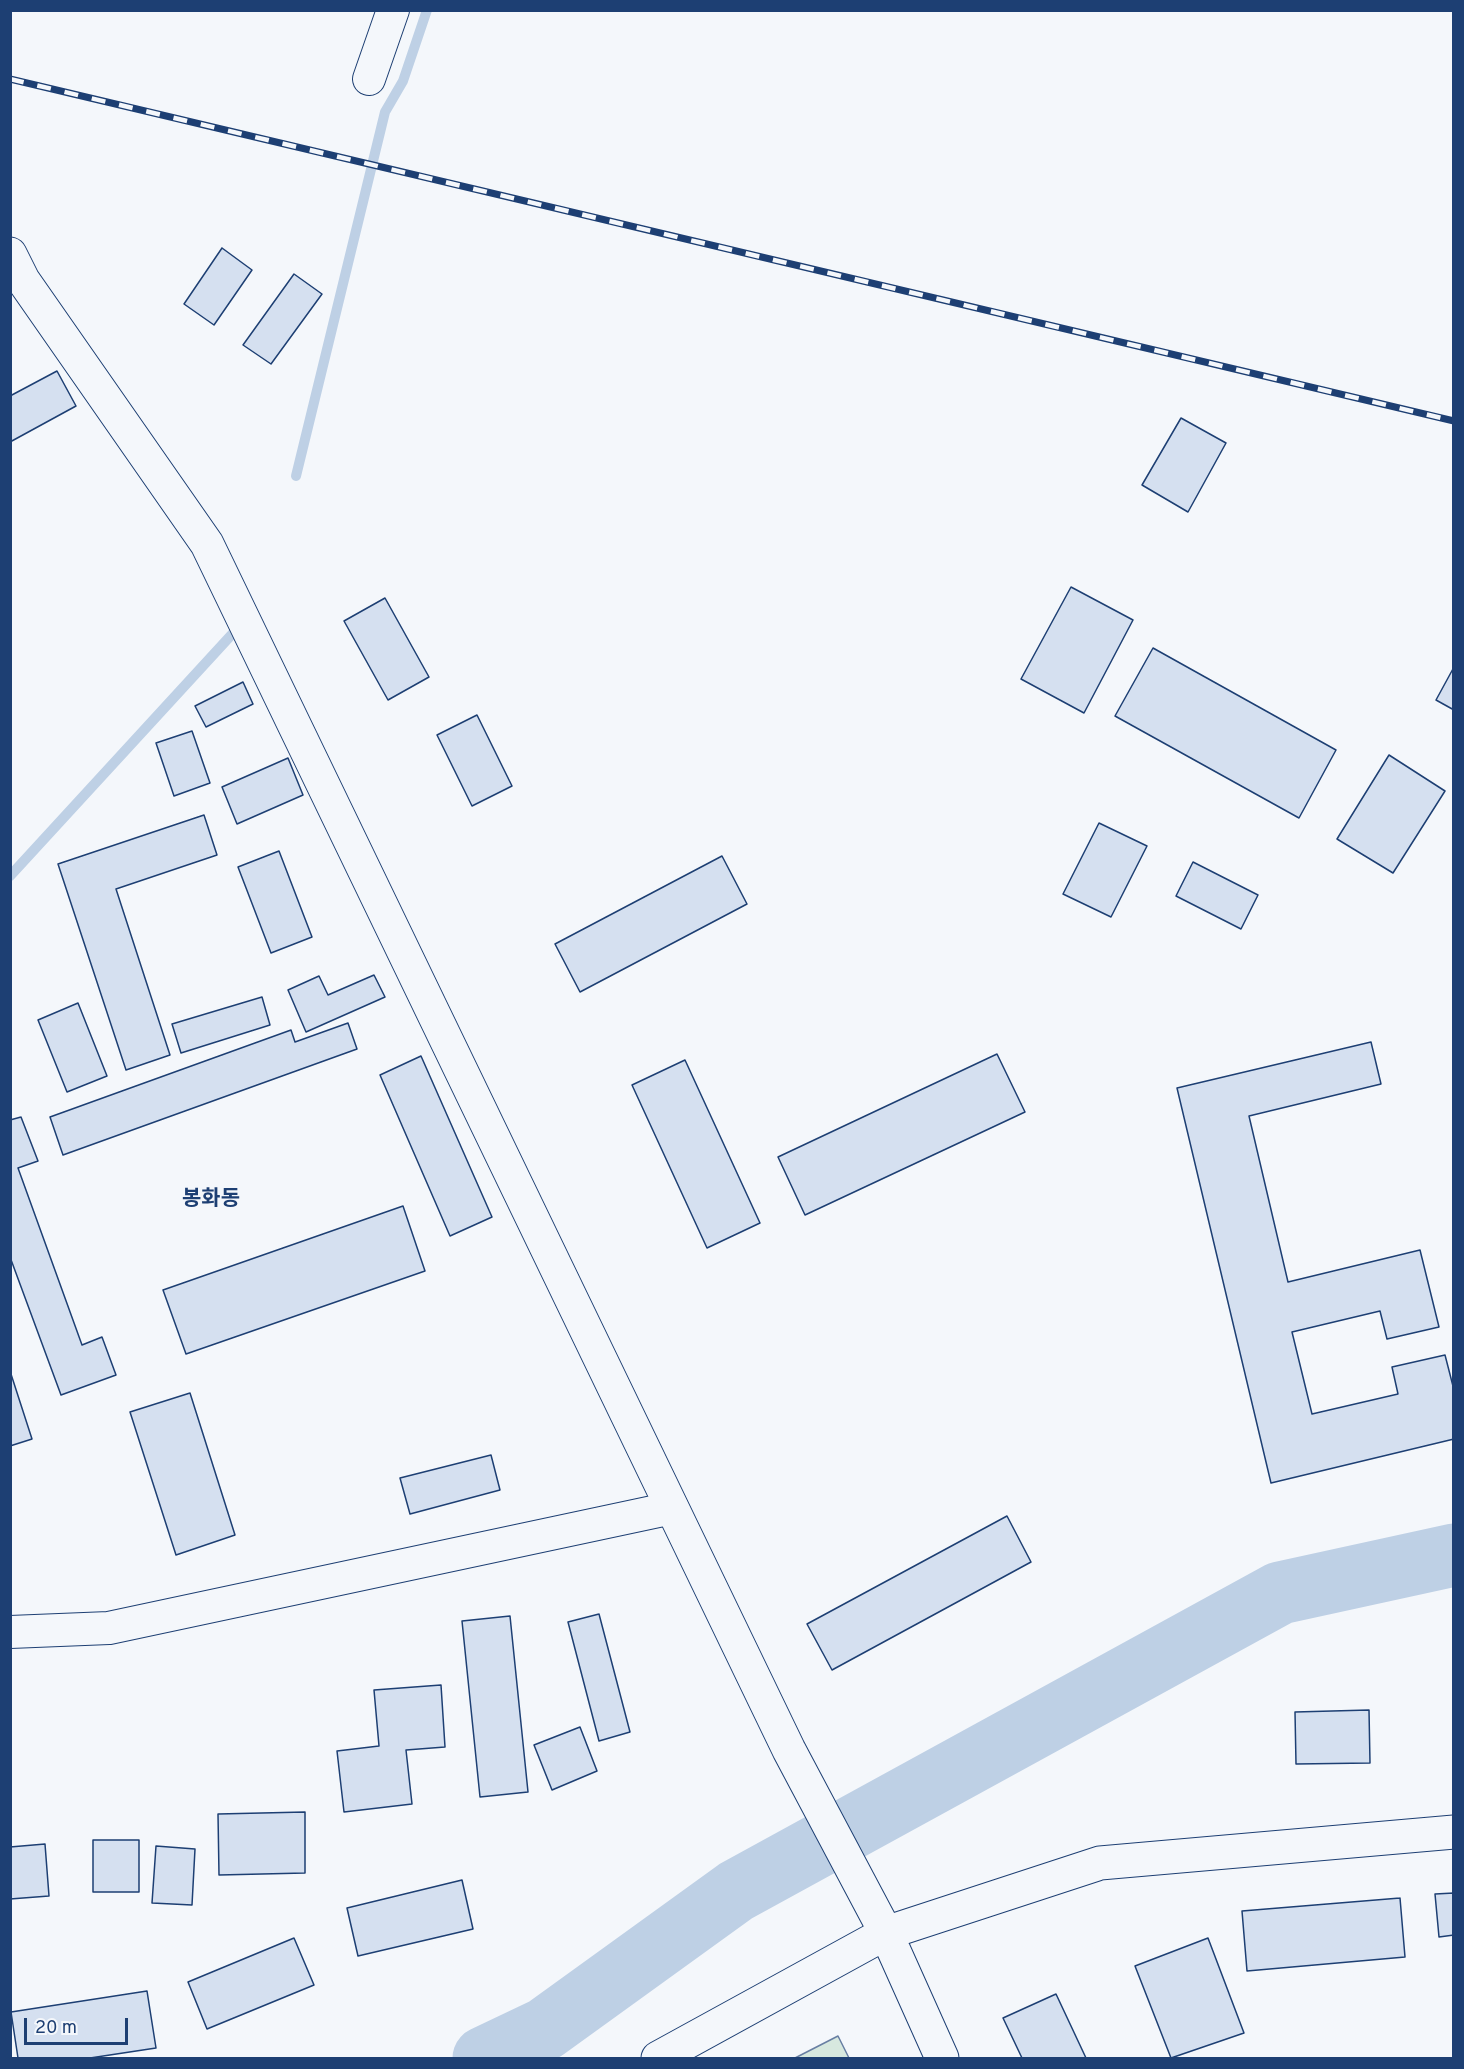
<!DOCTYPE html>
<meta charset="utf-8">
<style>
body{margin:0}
#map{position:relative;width:1464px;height:2069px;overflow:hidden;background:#f4f7fb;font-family:Overpass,sans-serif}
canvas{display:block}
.frame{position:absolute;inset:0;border:12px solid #1d3f73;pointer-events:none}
.scale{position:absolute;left:24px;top:2018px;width:104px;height:27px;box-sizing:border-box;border:3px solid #1d3f73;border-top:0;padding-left:8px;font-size:18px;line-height:21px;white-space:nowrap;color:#1d3f73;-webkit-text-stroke:4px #f4f7fb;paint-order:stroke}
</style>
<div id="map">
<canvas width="1464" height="2069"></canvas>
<div class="frame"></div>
<div class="scale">20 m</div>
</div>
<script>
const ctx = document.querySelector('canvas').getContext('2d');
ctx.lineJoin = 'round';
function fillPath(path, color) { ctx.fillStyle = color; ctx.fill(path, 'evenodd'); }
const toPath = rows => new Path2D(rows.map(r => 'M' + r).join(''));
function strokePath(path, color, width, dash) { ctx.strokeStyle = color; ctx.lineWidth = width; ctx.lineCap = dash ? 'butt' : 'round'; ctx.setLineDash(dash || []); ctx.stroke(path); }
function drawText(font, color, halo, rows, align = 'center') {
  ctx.font = font + ' Overpass,"Noto Sans KR",sans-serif'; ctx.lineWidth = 4.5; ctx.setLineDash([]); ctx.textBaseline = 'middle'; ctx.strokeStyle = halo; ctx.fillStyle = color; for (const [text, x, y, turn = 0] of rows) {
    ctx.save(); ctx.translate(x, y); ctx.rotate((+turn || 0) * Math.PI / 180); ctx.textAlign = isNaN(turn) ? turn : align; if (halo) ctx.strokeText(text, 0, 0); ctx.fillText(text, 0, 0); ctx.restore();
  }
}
const green = toPath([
 [838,2036,849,2058,795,2058,838,2036]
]);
const stream = toPath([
 [296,476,385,112,403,81,427,10],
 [10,876,235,631]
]);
const river = toPath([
 [484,2058,545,2029,736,1891,1280,1593,1454,1555]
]);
const building = toPath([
 [222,248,252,270,214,325,184,304,222,248],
 [294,274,322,294,271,364,243,345,294,274],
 [57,371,76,406,10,442,10,396,57,371],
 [1181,418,1226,443,1188,512,1142,485,1181,418],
 [1071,587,1133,620,1084,713,1021,679,1071,587],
 [385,598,429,677,388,700,344,621,385,598],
 [1153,648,1336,750,1299,818,1115,716,1153,648],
 [1454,667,1454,710,1436,700,1454,667],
 [243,682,253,704,206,727,195,706,243,682],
 [477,715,512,786,472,806,437,735,477,715],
 [192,731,210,783,174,796,156,743,192,731],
 [1389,755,1445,791,1393,873,1337,839,1389,755],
 [288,758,303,795,237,824,222,787,288,758],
 [204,815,217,855,116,889,170,1055,126,1070,58,864,204,815],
 [1099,823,1147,846,1111,917,1063,894,1099,823],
 [279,851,312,937,271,953,238,867,279,851],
 [722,856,747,904,580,992,555,944,722,856],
 [1193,862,1258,895,1241,929,1176,896,1193,862],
 [374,975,385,997,306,1032,288,990,319,976,328,995,374,975],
 [262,997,270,1025,181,1053,172,1024,262,997],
 [78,1003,107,1076,67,1092,38,1020,78,1003],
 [348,1023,357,1049,63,1155,50,1117,291,1030,295,1042,348,1023],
 [1371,1042,1381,1084,1249,1116,1288,1282,1420,1250,1439,1327,1387,1339,1380,1311,1292,1332,1312,1414,1398,1394,1392,1367,1445,1355,1454,1390,1454,1439,1271,1483,1177,1088,1371,1042],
 [997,1054,1025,1112,805,1215,778,1157,997,1054],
 [421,1056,492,1217,450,1236,380,1075,421,1056],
 [685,1060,760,1223,707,1248,632,1085,685,1060],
 [21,1117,38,1161,18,1168,82,1345,102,1337,116,1375,61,1395,10,1257,10,1120,21,1117],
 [403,1206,425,1271,186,1354,163,1290,403,1206],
 [10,1371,32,1439,10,1446,10,1371],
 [190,1393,235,1535,176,1555,130,1412,190,1393],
 [491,1455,500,1490,410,1514,400,1478,491,1455],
 [1007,1516,1031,1562,832,1670,807,1624,1007,1516],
 [599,1614,630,1732,599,1741,568,1622,599,1614],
 [510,1616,528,1792,480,1797,462,1621,510,1616],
 [441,1685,445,1747,406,1750,412,1804,344,1812,337,1751,379,1746,374,1690,441,1685],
 [1369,1710,1370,1763,1296,1764,1295,1712,1369,1710],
 [580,1727,597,1771,552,1790,534,1745,580,1727],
 [305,1812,305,1873,219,1875,218,1814,305,1812],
 [93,1840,139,1840,139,1892,93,1892,93,1840],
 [45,1844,49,1896,10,1899,10,1847,45,1844],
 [156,1846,195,1849,192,1905,152,1903,156,1846],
 [462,1880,473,1929,358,1956,347,1908,462,1880],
 [1454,1893,1454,1935,1439,1937,1435,1894,1454,1893],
 [1400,1898,1405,1957,1247,1971,1242,1911,1400,1898],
 [294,1938,314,1985,207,2029,188,1982,294,1938],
 [1208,1938,1244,2033,1171,2058,1135,1966,1208,1938],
 [147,1991,156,2048,90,2058,18,2058,11,2012,147,1991],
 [1056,1994,1086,2058,1022,2058,1003,2018,1056,1994]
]);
const minor = toPath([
 [369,79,393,10],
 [10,1632,109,1628,672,1508]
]);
const tertiary = toPath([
 [10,254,23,280,207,544,789,1750,886,1933]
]);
const secondary = toPath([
 [886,1933,942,2058],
 [658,2058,886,1933,1100,1863,1454,1832]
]);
const rail = toPath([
 [10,79,1454,421]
]);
const quarterNames = [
 ["봉화동",211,1201]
];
fillPath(green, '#d7e8df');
strokePath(green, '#687fa3', 1.5);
strokePath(stream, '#bed0e5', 10);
strokePath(river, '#bed0e5', 63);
fillPath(building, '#d5e0f0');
strokePath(building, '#1d3f73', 1.5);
strokePath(minor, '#1d3f73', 34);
strokePath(tertiary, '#1d3f73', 35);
strokePath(secondary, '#1d3f73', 35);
strokePath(minor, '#f4f7fb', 32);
strokePath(tertiary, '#f4f7fb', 33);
strokePath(secondary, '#f4f7fb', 33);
strokePath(rail, '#1d3f73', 7);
strokePath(rail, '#f4f7fb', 4.5, [14]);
drawText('bold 21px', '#1d3f73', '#f4f7fb', quarterNames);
</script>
